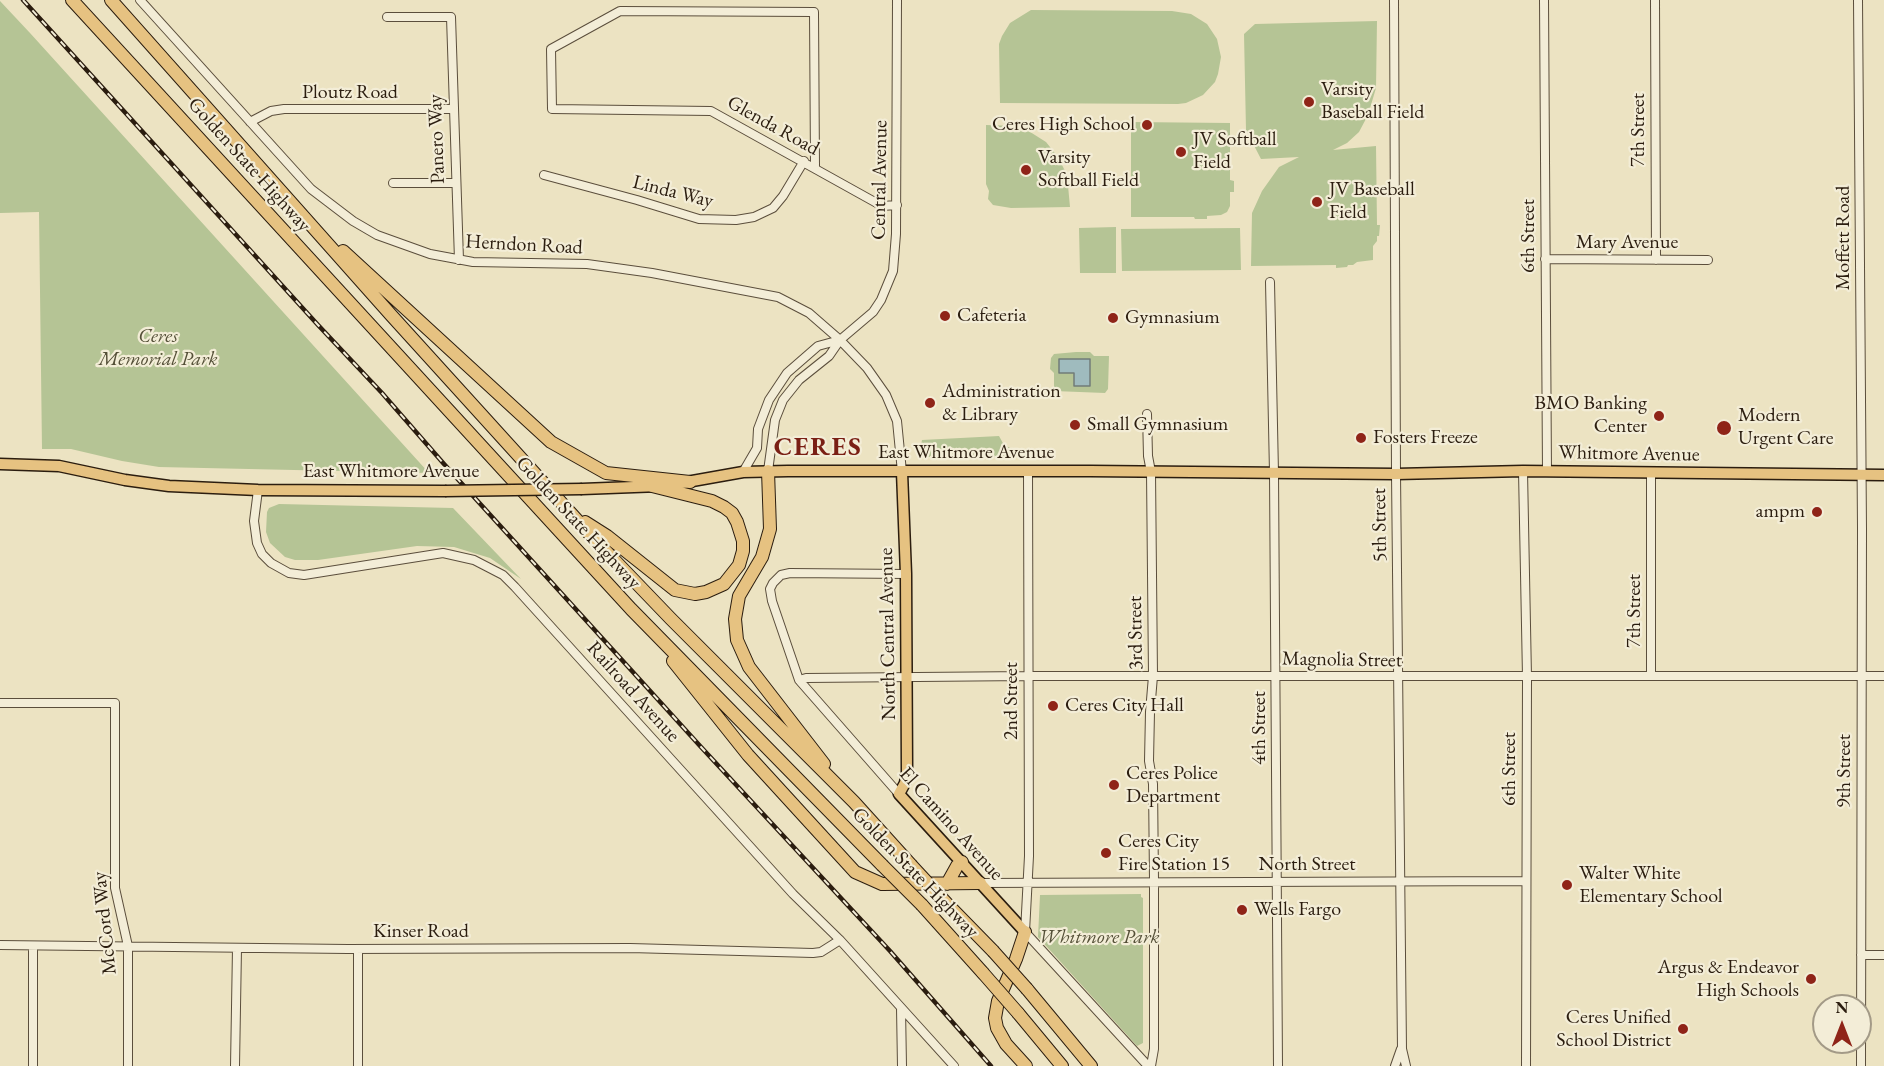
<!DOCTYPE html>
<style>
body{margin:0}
#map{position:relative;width:1884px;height:1066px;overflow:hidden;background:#ece3c2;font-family:"EB Garamond",serif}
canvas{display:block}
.north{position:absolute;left:1812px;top:994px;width:60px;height:60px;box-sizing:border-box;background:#f3edd7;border:2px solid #a39a87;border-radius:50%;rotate:0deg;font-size:16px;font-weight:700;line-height:24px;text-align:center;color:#2b1d0f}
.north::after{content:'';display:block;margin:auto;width:21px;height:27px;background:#8f2418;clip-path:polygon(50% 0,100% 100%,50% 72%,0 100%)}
</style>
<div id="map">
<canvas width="1884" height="1066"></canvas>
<div class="north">N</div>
</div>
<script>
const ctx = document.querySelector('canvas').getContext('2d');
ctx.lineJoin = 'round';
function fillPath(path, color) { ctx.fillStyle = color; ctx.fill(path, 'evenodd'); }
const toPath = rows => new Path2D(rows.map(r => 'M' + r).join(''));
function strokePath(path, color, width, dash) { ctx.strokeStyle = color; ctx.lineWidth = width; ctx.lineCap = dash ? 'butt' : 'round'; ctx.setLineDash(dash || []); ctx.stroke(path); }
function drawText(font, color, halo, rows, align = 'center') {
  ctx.font = font + ' "EB Garamond",serif'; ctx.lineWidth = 4.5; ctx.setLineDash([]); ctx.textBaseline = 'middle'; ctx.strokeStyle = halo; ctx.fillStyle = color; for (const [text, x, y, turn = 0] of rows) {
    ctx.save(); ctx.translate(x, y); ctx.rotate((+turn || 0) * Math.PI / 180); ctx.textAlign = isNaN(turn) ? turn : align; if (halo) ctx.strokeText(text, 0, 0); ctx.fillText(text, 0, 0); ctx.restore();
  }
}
const green = toPath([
 [0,1,30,33,429,473,159,467,122,461,71,449,42,449,39,212,0,213],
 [1031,10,1172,11,1191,14,1207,24,1217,39,1221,57,1218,74,1215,82,1203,95,1186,103,1178,104,1000,103,999,44,1002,36,1010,23],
 [1377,21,1376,88,1368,115,1359,132,1347,143,1333,150,1376,146,1377,225,1380,225,1379,236,1377,236,1377,241,1373,246,1373,260,1357,262,1353,265,1348,265,1347,267,1336,268,1336,265,1251,266,1252,213,1262,191,1279,167,1299,157,1261,159,1246,130,1244,34,1255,24],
 [1131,122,1230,123,1230,180,1234,181,1234,192,1230,192,1230,206,1227,212,1221,215,1207,216,1207,219,1195,219,1194,217,1131,217],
 [986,125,1015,126,1027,130,1046,142,1058,157,1067,175,1070,207,1011,208,993,205,988,199,989,191,986,184],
 [1116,227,1116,273,1080,273,1079,228],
 [1240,228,1241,270,1122,271,1121,229],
 [1076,352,1090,352,1094,356,1109,356,1108,389,1105,393,1054,391,1054,373,1050,369,1051,358,1054,354],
 [999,436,1004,445,1021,453,1022,456,925,457,920,450,922,440],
 [279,504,453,508,521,579,490,558,454,547,417,546,318,560,295,560,285,557,270,543,266,532,267,512,269,508],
 [1141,894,1141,897,1143,898,1143,1043,1137,1046,1038,937,1040,895]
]);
const water = toPath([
 [1059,359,1090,359,1090,386,1074,386,1074,373,1059,373,1059,359]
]);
const minor = toPath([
 [140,0,311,189,353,221,377,235,430,254,473,262,587,264,652,273,778,297,809,313,840,340,867,368,886,395,897,421,902,472],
 [1394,0,1396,474,1402,1049,1406,1066],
 [1544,0,1547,472],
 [1655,0,1656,260],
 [1858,0,1862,528,1861,1066],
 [387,17,451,17,459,260],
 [250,122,271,111,284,109,453,109],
 [815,167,814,12,620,11,551,49,552,109,711,111,882,206,897,205],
 [544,175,637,200,699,219,736,220,754,217,773,208,783,196,804,161],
 [393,183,455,183],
 [1545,259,1708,260],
 [1270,282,1274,473,1278,1066],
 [1147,414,1148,456,1151,472,1153,676,1150,712,1149,761,1153,784,1154,881,1154,1049,1151,1066],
 [1028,470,1029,856,1025,932,1148,1066],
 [768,471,775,420,783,400,799,380,829,356,840,340,873,312,881,300,893,271,896,234,897,0],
 [1523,471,1527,677,1526,1066],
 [743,472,757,448,758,429,769,400,787,373,818,346,840,340],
 [1651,473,1651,676],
 [258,490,254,521,257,543,262,554,271,563,289,573,304,575,443,553,474,560,503,575,515,587,793,894,840,940,954,1066],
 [799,680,806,678,1028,676,1884,676],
 [0,703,115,703,115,888,128,946,128,1066],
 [899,794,799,680,772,601,770,589,773,583,781,575,790,573,906,574],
 [980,883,1526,881],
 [0,945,348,949,630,948,813,953,821,952,840,940],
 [1861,955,1884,955],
 [901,1008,902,1066],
 [33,1066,33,946],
 [235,1066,237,948],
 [358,1066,358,949],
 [1395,1066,1401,1049]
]);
const major = toPath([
 [0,464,59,466,125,480,169,486,258,490,445,491],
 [902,472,906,574,907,772,905,783,899,794,1025,932],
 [681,483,743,472,788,471,1090,471,1396,474,1523,471,1884,475],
 [582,489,660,486]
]);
const highway = toPath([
 [72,0,631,609,882,865],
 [111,0,391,315,596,541,671,619,854,802,911,865],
 [343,251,551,442,606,473,690,482],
 [768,471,770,529,762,557,739,596,735,619,737,640,749,667,824,764],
 [585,522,607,536,675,590,695,594,706,592,724,584,739,565,743,551,743,541,737,522,732,513,724,507,712,501,652,486],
 [673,661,748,755,855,872,882,884,980,883],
 [947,884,957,866,962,862],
 [922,905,983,973],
 [950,907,993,951],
 [1025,932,1016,959,998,1001,995,1018,997,1028,1006,1044,1026,1066],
 [1027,989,1091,1066],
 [1018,1013,1062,1066]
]);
const rail = toPath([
 [23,0,318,325,382,393,444,464,701,747,890,951,991,1066]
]);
const majorBridge = toPath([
 [445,491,582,489]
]);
const highwayBridge = toPath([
 [882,865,922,905],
 [911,865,950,907],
 [993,951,1027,989],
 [983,973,1018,1013]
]);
const markers = [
 [1309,102,6,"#8f2418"],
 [1147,125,6,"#8f2418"],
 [1181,152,6,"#8f2418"],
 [1026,170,6,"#8f2418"],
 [1317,202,6,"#8f2418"],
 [945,316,6,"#8f2418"],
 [1113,318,6,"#8f2418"],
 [930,403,6,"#8f2418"],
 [1659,416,6,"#8f2418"],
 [1075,425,6,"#8f2418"],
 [1724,428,8,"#8f2418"],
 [1361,438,6,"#8f2418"],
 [1817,512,6,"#8f2418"],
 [1053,706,6,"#8f2418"],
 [1114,785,6,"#8f2418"],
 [1106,853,6,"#8f2418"],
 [1567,885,6,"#8f2418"],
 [1242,910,6,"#8f2418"],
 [1811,979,6,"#8f2418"],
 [1683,1029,6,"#8f2418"]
];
const poiNames = [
 ["Varsity",1321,90],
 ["Baseball Field",1321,113],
 ["Ceres High School",1135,125,"right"],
 ["JV Softball",1193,140],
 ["Field",1193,163],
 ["Varsity",1038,158],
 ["Softball Field",1038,181],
 ["JV Baseball",1329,190],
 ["Field",1329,213],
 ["Cafeteria",957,316],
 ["Gymnasium",1125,318],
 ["Administration",942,392],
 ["& Library",942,415],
 ["BMO Banking",1647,404,"right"],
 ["Center",1647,427,"right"],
 ["Modern",1738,416],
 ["Urgent Care",1738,439],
 ["Small Gymnasium",1087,425],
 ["Fosters Freeze",1373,438],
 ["ampm",1805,512,"right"],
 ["Ceres City Hall",1065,706],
 ["Ceres Police",1126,774],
 ["Department",1126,797],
 ["Ceres City",1118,842],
 ["Fire Station 15",1118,865],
 ["Walter White",1579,874],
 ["Elementary School",1579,897],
 ["Wells Fargo",1254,910],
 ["Argus & Endeavor",1799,968,"right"],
 ["High Schools",1799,991,"right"],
 ["Ceres Unified",1671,1018,"right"],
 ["School District",1671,1041,"right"]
];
const streetNames = [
 ["Ploutz Road",350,93],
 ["Glenda Road",773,126,29],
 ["7th Street",1639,130,-90],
 ["Panero Way",437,139,-92],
 ["Golden State Highway",249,165,48],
 ["Central Avenue",880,180,-89],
 ["Linda Way",673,192,14],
 ["6th Street",1529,236,-90],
 ["Moffett Road",1844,238,-90],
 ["Mary Avenue",1627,243],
 ["Herndon Road",524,245,3],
 ["East Whitmore Avenue",966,453],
 ["Whitmore Avenue",1629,454,1],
 ["East Whitmore Avenue",391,472],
 ["Golden State Highway",578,523,47],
 ["5th Street",1380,525,-91],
 ["7th Street",1635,611,-90],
 ["3rd Street",1136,633,-91],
 ["North Central Avenue",888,634,-91],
 ["Magnolia Street",1342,660,1],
 ["Railroad Avenue",633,692,48],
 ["2nd Street",1012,701,-90],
 ["4th Street",1260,728,-90],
 ["6th Street",1510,769,-90],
 ["9th Street",1845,771,-90],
 ["El Camino Avenue",951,824,48],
 ["North Street",1307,865],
 ["Golden State Highway",915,873,46],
 ["McCord Way",105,923,-96],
 ["Kinser Road",421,932]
];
const parkNames = [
 ["Ceres",158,337],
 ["Memorial Park",158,360],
 ["Whitmore Park",1099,938]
];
const districtNames = [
 ["CERES",818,448]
];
fillPath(green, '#b5c495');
fillPath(water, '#9fbbbe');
strokePath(water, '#717c78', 1.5);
strokePath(minor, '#5b4e3c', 10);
strokePath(major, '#2b1d0f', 13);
strokePath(highway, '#2b1d0f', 14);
strokePath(minor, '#f3edd7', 8);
strokePath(major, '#e6c281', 10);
strokePath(highway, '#e6c281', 12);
strokePath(rail, '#2b1d0f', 4.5);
strokePath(rail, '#f3edd7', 2, [7]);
strokePath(majorBridge, '#2b1d0f', 13, []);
strokePath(highwayBridge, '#2b1d0f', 14, []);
strokePath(majorBridge, '#e6c281', 10);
strokePath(highwayBridge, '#e6c281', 12);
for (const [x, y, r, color] of markers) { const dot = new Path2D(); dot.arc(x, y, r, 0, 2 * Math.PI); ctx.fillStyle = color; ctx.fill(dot); strokePath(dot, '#f3edd7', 2); }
drawText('20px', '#2b1d0f', '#f3edd7', poiNames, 'left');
drawText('20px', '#2b1d0f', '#f3edd7', streetNames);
drawText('italic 20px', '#544f37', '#f3edd7', parkNames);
ctx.letterSpacing = '1.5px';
drawText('bold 26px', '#7a1f14', '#f3edd7', districtNames);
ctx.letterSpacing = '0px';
</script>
